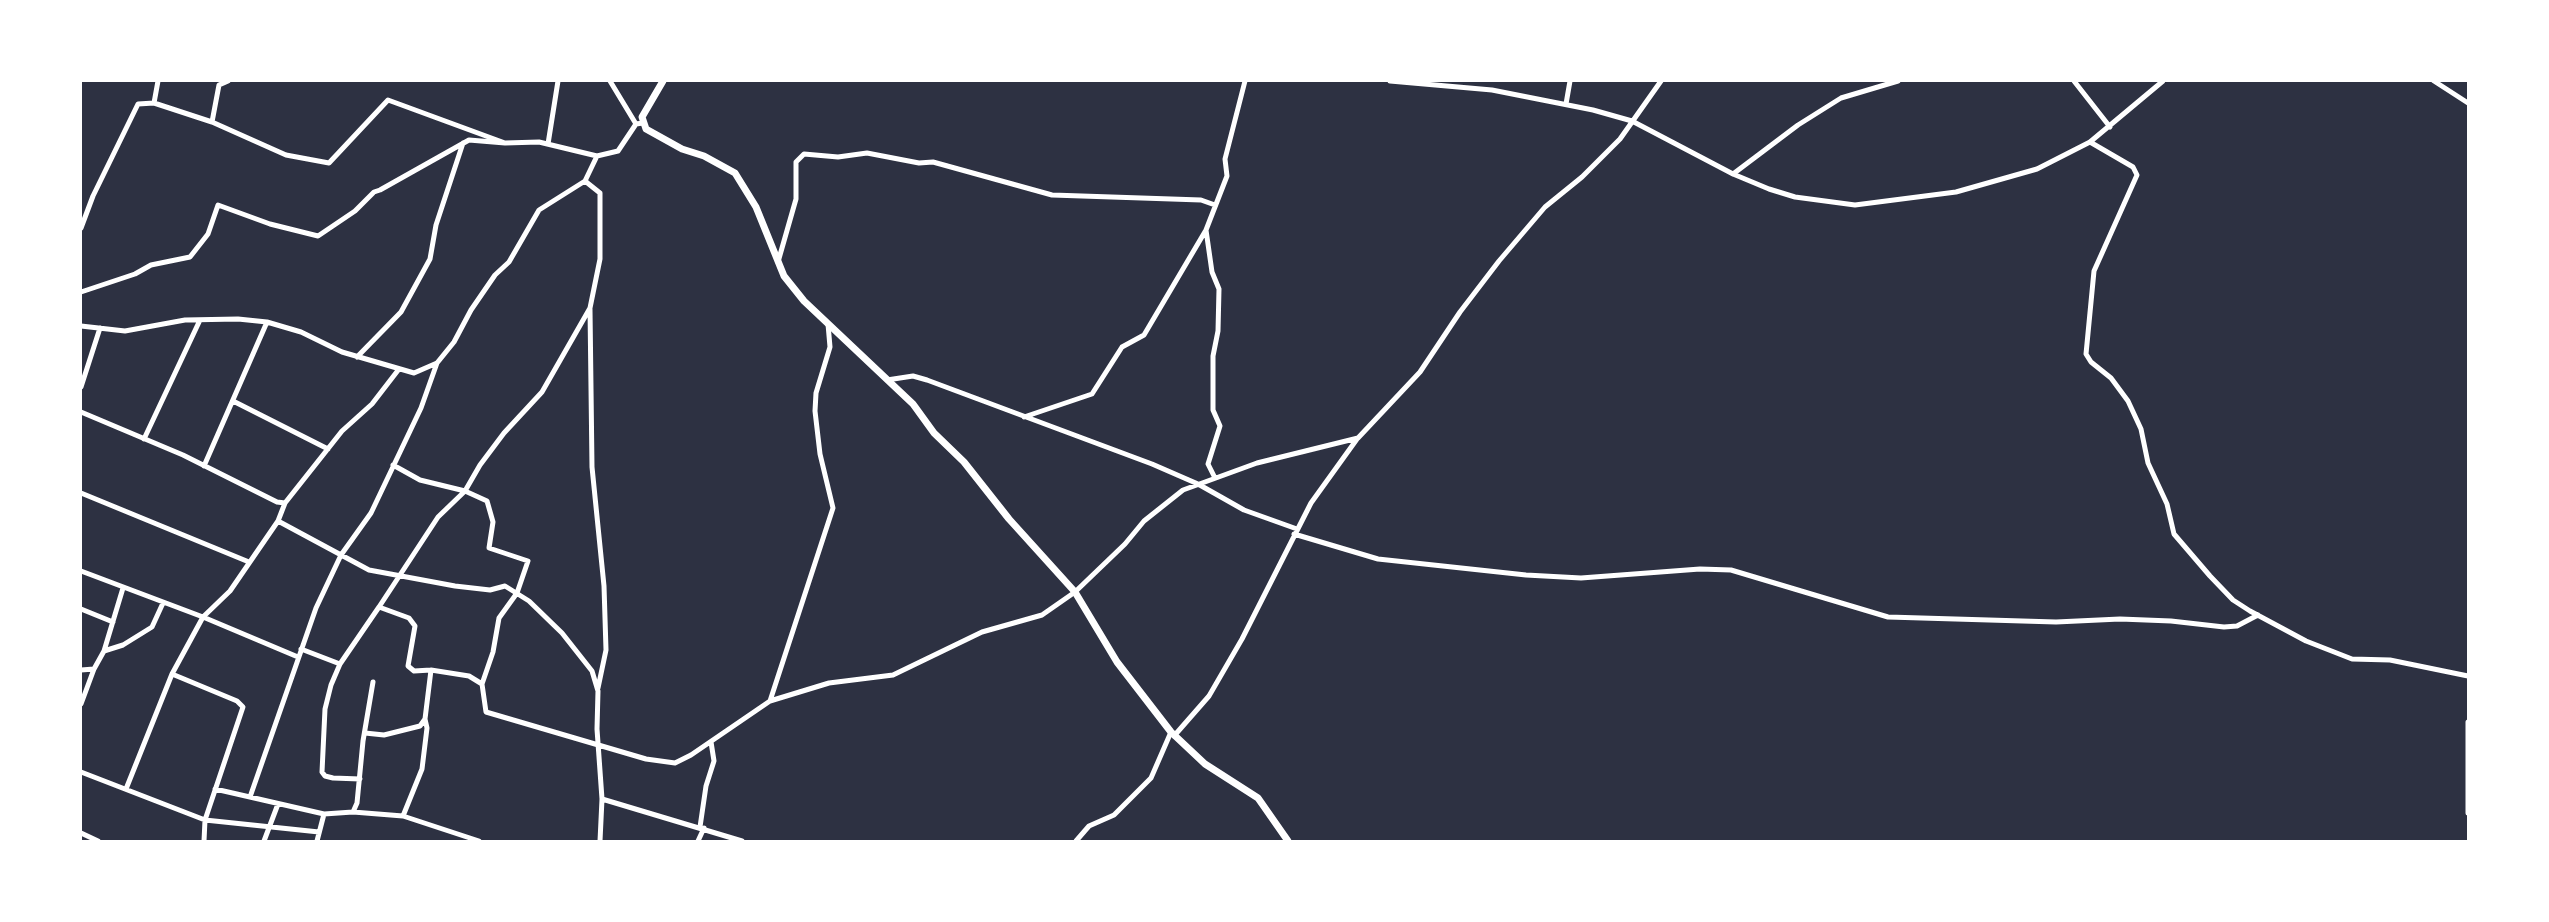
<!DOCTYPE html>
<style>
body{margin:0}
#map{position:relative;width:2549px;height:922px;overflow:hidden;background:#2d3142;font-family:Raleway,sans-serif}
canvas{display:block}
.frame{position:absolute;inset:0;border:82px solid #fff;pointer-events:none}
</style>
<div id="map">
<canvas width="2549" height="922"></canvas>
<div class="frame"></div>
</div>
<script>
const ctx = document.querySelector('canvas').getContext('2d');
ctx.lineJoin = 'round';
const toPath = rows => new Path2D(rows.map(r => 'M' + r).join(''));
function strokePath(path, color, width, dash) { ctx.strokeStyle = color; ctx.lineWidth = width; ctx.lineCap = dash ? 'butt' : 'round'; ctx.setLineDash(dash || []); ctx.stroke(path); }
const minor = toPath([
 [228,81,219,85,212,122,286,155,329,163,388,100,505,143,539,142,597,156],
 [610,81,636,124],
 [1390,81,1492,90,1593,110,1632,121,1733,174,1769,189,1795,197,1855,205,1956,192,2037,169,2090,142,2163,81],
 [2074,81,2110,127],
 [2434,81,2468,103],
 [154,103,212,122],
 [1566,104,1570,81],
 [2090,142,2133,167,2137,175,2094,271,2086,354,2091,362,2111,378,2128,401,2141,429,2148,463,2167,504,2174,534,2210,576,2233,600,2250,611,2306,641,2352,659,2390,660,2468,676],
 [548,144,558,81],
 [1733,174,1798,125,1841,98,1898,81],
 [81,228,93,196,138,104,154,103,158,81],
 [1206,230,1212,272,1219,289,1218,331,1213,356,1213,410,1220,426,1208,464,1215,478],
 [778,262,796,199,796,162,804,154,838,157,867,153,919,163,933,162,1052,195,1201,200,1215,205],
 [81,292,135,274,151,265,190,257,208,234,218,205,270,224,318,236,355,211,374,192,380,190,469,140,505,143],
 [590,309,592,467,604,586,606,650,598,688],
 [81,326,125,331,185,320,238,319,267,322,301,332,342,352,414,373,437,363,454,342,471,310,495,275,509,262,539,210,585,181,597,156,618,151,636,124,643,123],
 [357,357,401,312,430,259,436,225,463,143],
 [887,380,913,376,927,380,1152,464,1198,484,1244,510,1297,529],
 [81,387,100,328],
 [233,401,328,449],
 [81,412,183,455,277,502,285,503,342,431,372,404,399,369],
 [1024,417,1092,394,1122,347,1144,335,1206,230,1227,176,1225,159,1245,81],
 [144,439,200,320],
 [393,465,420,480,465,491,487,501,493,522,489,548,528,561,517,593,499,618,493,652,482,684,486,712,646,759,675,763,691,755,770,701,829,683,893,675,982,632,1042,615,1075,592,1125,544,1144,521,1183,490,1257,463,1358,438,1420,372,1460,312,1499,261,1545,207,1582,177,1620,139,1661,81],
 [204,466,267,322],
 [81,493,249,562],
 [285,503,278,521,369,570,455,586,490,590,505,586,529,601,562,633,592,671,598,691,597,729,602,799,600,841],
 [1294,534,1378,559,1526,575,1581,578,1700,569,1731,570,1888,617,2056,622,2120,619,2171,621,2224,627,2237,626,2258,615],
 [81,571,203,617,298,657],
 [81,609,113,622],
 [301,649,340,664],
 [104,651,123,588],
 [81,670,94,669,104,651,123,645,152,627,163,603],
 [172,674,237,701,243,707,205,820,204,841],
 [482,684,469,676,431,670,414,671,408,666,415,626,409,618,379,607,438,517,465,491,480,465,504,433,542,392,590,308,600,259,600,193,585,181],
 [770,701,833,508,820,454,815,411,816,393,830,347,828,324],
 [81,704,94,669],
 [2468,722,2468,813],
 [365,733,384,735,420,726,425,719,431,670],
 [1174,736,1209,696,1242,639,1311,503,1357,439],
 [81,772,205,820,319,832],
 [360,779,333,778,325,776,322,772,325,709,331,685,340,664,379,607],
 [126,789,172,674,203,617,230,591,278,521],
 [215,789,324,814,353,812,403,816,422,769,427,728,425,719],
 [250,797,316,608,341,555,371,513,421,408,437,363],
 [602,799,742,841],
 [353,812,357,803,363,741,373,682],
 [403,816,479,841],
 [700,827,706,786,714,761,711,742],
 [81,833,98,841],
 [264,841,278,804],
 [317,841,324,814],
 [698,841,704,828],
 [1076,841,1089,826,1114,815,1151,778,1171,732]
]);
const tertiary = toPath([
 [663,81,642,117,646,129,682,149,704,156,735,173,756,207,784,276,804,301,913,404,934,433,964,462,1009,519,1075,592,1117,662,1171,732,1205,764,1258,798,1288,841]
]);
strokePath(minor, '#fff', 5);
strokePath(tertiary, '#fff', 7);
</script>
